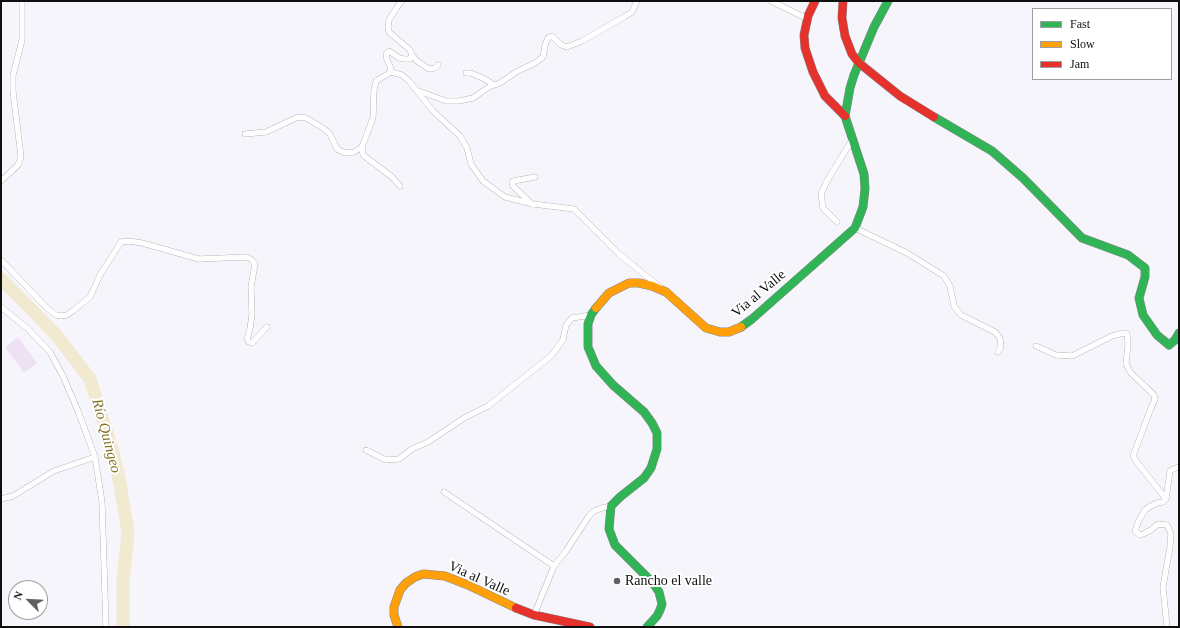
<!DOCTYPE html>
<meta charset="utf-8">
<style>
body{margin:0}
#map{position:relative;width:1180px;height:628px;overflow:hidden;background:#f6f5fb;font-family:Georgia,serif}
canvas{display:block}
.frame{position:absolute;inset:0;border:2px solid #0f0f0f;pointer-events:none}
.legend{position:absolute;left:1032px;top:8px;width:140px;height:72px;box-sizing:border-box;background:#fff;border:1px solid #9f9f9f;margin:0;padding:5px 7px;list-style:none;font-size:12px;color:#0f0f0f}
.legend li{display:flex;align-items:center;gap:8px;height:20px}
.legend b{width:20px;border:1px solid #9f9f9f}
.north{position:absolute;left:8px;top:580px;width:40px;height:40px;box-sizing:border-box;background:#fff;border:1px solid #9f9f9f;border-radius:50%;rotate:294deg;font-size:11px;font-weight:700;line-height:16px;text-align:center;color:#0f0f0f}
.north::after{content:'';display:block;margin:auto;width:14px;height:18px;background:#606062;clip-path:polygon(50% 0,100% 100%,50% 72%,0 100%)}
</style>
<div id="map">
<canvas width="1180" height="628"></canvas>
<div class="frame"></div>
<ul class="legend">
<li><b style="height:5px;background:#30b455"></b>Fast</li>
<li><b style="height:5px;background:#ff9f0a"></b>Slow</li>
<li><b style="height:5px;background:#e5322d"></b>Jam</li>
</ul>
<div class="north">N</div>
</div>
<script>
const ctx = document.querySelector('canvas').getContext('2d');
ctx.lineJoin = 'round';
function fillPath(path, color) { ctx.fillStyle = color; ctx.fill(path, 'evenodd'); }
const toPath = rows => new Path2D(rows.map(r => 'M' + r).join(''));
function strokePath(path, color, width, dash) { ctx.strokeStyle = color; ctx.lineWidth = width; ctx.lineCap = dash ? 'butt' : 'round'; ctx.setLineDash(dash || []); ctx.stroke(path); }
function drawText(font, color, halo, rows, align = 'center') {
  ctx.font = font + ' Georgia,serif'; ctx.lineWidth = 4; ctx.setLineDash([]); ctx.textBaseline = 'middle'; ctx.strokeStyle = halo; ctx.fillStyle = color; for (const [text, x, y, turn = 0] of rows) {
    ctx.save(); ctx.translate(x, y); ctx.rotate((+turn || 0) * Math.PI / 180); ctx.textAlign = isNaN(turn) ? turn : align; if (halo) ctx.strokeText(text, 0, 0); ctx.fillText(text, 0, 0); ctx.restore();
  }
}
const pitch = toPath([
 [18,337,37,363,24,373,5,347]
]);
const river = toPath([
 [1,279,34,312,58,337,90,379,113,452,120,484,128,533,123,580,123,627]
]);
const street = toPath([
 [771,1,808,19],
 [412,55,417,61,429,69,435,68,438,65],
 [391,72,390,66,387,60,386,54,389,51,399,58,404,59,410,59,412,55,410,50,389,32,388,27,389,20,397,7,402,1],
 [466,73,471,73,485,79,494,85],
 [416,90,446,101,459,101,473,98,489,87,500,83,516,72,535,63,543,57,545,45,548,38,552,36,561,45,567,47,582,41,624,17,632,12,637,1],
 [245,134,266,132,298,117,306,118,323,128,330,134,337,149,345,153,354,152,362,147],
 [1,181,18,165,21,157,13,91,13,75,22,40,22,1],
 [400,186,392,177,363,155,362,147,373,118,374,90,376,81,391,72,402,75,409,81,433,111,460,136,467,148,471,164,483,181,505,197,533,204,574,209,619,254,660,287],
 [532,204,513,186,512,183,513,181,535,177],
 [837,222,823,208,821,194,827,181,852,140],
 [855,228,907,253,944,276,950,286,954,306,961,315,995,332,1000,338,1001,347,998,352],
 [1,260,47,308,56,315,61,316,67,315,74,310,90,297,100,275,121,242,128,241,142,243,199,259,247,257,252,260,255,264,251,287,252,314,250,329,247,339,249,342,252,343,267,327],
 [1,307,27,328,50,352,63,376,78,411,95,457,102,502,106,627],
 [1036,346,1056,355,1072,356,1112,336,1123,333,1127,334,1128,344,1126,364,1131,373,1154,395,1155,399,1151,408,1133,456,1136,461,1166,499],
 [366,450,386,460,399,459,412,449,428,442,464,418,488,406,551,356,563,340,566,325,572,318,591,315],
 [444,492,554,566,566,551,589,516,594,511,602,508,611,506],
 [1,499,13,496,54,471,95,457],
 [534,615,554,566],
 [1167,627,1163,587,1170,547,1171,534,1167,525,1158,524,1151,530,1143,534,1140,535,1135,531,1139,520,1145,510,1149,507,1157,503,1163,502,1166,499,1170,471,1173,469,1179,467]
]);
const fast = toPath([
 [934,117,992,151,1023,178,1082,238,1128,255,1145,268,1145,277,1139,298,1143,315,1157,335,1169,345,1175,340,1179,333],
 [596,308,591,315,588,324,588,347,596,366,613,385,644,412,652,423,657,433,657,449,651,468,644,478,620,497,611,506,609,529,615,545,653,583,659,592,662,604,660,610,657,616,647,627],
 [741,327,752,319,855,228,863,207,865,189,864,174,845,116,850,88,854,75,874,27,888,1]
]);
const slow = toPath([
 [596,308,609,293,629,283,639,283,652,286,666,292,706,328,720,332,729,332,741,327],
 [398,627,394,615,394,607,400,590,406,583,415,577,423,574,445,576,468,585,516,608]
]);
const jam = toPath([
 [815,1,808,16,804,35,805,48,813,72,825,96,845,116],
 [843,1,842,18,845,36,852,54,859,63,900,96,934,117],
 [516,608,534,615,590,627]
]);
const markers = [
 [617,581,4,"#606062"]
];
const streetNames = [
 ["Via al Valle",759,294,-40],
 ["Via al Valle",479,579,24]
];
const poiNames = [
 ["Rancho el valle",625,581]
];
const waterNames = [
 ["Río Quingeo",106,436,75]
];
fillPath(pitch, '#eee1f3');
strokePath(river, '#f1ead0', 13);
strokePath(street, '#939395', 6);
strokePath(fast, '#8a898c', 9);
strokePath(slow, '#8a898c', 9);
strokePath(jam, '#8a898c', 9);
strokePath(street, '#fefefe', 5.5);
strokePath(fast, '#30b455', 8);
strokePath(slow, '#ff9f0a', 8);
strokePath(jam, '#e5322d', 8);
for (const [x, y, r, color] of markers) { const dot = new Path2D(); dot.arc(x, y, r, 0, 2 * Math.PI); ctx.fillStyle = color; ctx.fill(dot); strokePath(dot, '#fff', 1.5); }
drawText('14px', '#0f0f0f', '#fff', streetNames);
drawText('14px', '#0f0f0f', '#fff', poiNames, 'left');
drawText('italic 15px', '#807423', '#fff', waterNames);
</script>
